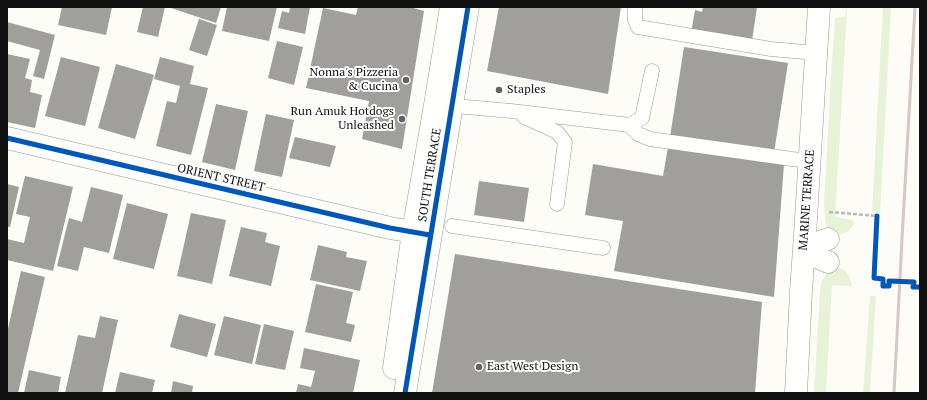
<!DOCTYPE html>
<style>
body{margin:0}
#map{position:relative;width:927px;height:400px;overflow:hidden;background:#fdfcf7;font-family:"PT Serif",serif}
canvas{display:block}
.frame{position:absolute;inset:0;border:8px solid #111;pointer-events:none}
</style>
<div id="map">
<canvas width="927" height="400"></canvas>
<div class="frame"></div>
</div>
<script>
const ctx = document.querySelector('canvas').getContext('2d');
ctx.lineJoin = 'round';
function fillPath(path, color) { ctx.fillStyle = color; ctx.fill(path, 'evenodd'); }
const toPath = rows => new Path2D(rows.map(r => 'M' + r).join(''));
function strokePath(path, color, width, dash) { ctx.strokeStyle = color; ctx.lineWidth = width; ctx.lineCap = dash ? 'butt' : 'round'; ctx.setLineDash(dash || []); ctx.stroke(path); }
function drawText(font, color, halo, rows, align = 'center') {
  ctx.font = font + ' "PT Serif",serif'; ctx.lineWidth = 4; ctx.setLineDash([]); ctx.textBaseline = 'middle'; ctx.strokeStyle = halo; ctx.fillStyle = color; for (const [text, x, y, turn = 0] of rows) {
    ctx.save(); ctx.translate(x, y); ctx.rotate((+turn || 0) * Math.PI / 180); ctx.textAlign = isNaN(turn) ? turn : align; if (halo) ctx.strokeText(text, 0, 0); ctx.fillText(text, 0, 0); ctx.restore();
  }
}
const green = toPath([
 [846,7,847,7,846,28,835,217,853,220,854,223,853,226,847,232,839,235,832,234,826,225,825,217,824,205,831,76,835,18,839,18,845,16],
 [883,7,891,7,880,214,872,211],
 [833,268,843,269,846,272,849,276,852,284,851,286,832,285,826,393,814,393,820,290,822,281,826,274,828,270],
 [870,296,876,296,870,393,863,393]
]);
const building = toPath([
 [62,7,112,7,106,35,58,25],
 [143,7,165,7,158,37,137,32],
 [168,7,221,7,216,23],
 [227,7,277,7,269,41,222,31],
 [290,7,310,7,305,34,278,28,282,11,289,13],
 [358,7,410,7,424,11,402,149,362,139,369,101,306,88,323,8,356,15],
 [499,7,621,7,608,94,487,71],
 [703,7,757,7,752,41,691,33,695,10,702,12],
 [199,19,217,25,207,56,189,50],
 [7,22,55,35,44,79,33,76,40,50,7,41],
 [277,41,303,47,294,85,268,78],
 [684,47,788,63,774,153,670,137],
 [7,54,30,59,25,78,32,80,30,92,42,95,35,128,7,122],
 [61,57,100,67,85,126,45,116],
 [160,57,194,66,190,84,208,88,191,155,156,146,167,101,176,103,180,86,154,79],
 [116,64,154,75,135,139,98,128],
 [216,104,248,111,235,170,202,162],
 [266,114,294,120,282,177,254,171],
 [295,137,336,146,330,167,289,158],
 [668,147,784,164,774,297,614,271,623,221,585,215,593,164,663,176],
 [25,176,73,187,53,271,7,260,7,239,24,243,30,217,16,214],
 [479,181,529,188,524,222,474,215],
 [7,184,19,187,10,227,7,227],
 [91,187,123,195,109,253,84,247,78,271,57,266,69,218,82,222],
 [127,203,168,214,154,269,113,259],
 [191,213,226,220,212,284,177,276],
 [241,227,267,233,265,242,280,246,271,286,229,276],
 [318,245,347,252,346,257,367,261,360,291,310,280],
 [455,254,762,302,755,393,432,393],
 [21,271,45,277,18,393,7,393,7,333],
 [316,284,353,292,346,323,355,325,351,342,305,332],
 [179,314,216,324,207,357,170,347],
 [100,316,118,320,102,393,65,393,78,335,95,338],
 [224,316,261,325,252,364,214,355],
 [264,324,294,331,285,370,255,364],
 [304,348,360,360,353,393,296,393,298,384,311,387,315,371,300,368],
 [29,370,61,377,58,393,24,393],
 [120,372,155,380,152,393,115,393],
 [173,381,193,386,192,393,171,393]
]);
const path = toPath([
 [829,212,877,216,874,278,883,279,883,286,889,286,889,281,914,282,913,287,920,287]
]);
const service = toPath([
 [635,7,635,20,638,27,771,49,816,53],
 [444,105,511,111,629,125,642,118,652,71],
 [524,117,557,132,565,142,557,204],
 [629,125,638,134,650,139,792,159,810,161],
 [452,226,603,248]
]);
const minor = toPath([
 [7,138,390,228,430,235]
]);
const tertiary = toPath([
 [805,244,813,253,821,259,828,262],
 [804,253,817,243,828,239],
 [394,368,413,232,435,105,451,7],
 [405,393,468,7],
 [796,393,801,291,805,235,819,7]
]);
const rail = toPath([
 [894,393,902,239,915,7]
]);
const cycleway = toPath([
 [7,138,390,228,430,235],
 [877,216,874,278,883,279,883,286,889,286,889,281,914,282,913,287,920,287],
 [405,393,468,7]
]);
const markers = [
 [406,80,4,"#646362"],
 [499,90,4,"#646362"],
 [402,119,4,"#646362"],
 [479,367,4,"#646362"]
];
const poiNames = [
 ["Nonna's Pizzeria",398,73],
 ["& Cucina",398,87],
 ["Staples",507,90,"left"],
 ["Run Amuk Hotdogs",394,112],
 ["Unleashed",394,126],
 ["East West Design",487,367,"left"]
];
const streetNames = [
 ["SOUTH TERRACE",430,175,-81],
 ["ORIENT STREET",221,178,13],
 ["MARINE TERRACE",807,200,-86]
];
fillPath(green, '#e7f3d7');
fillPath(building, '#a19f9c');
strokePath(service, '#979795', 15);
strokePath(minor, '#979795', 23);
strokePath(tertiary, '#979795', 23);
strokePath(path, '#b9b9b8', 2.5, [4, 2]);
strokePath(service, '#fffffe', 14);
strokePath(minor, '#fffffe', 22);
strokePath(tertiary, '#fffffe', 22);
strokePath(rail, '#d9c6c7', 3);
strokePath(cycleway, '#0057b8', 5);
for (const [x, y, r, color] of markers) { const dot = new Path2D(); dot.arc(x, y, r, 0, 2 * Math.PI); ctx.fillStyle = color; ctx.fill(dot); strokePath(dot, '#fff', 1.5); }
drawText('12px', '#111', '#fff', poiNames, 'right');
drawText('12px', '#111', '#fff', streetNames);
</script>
